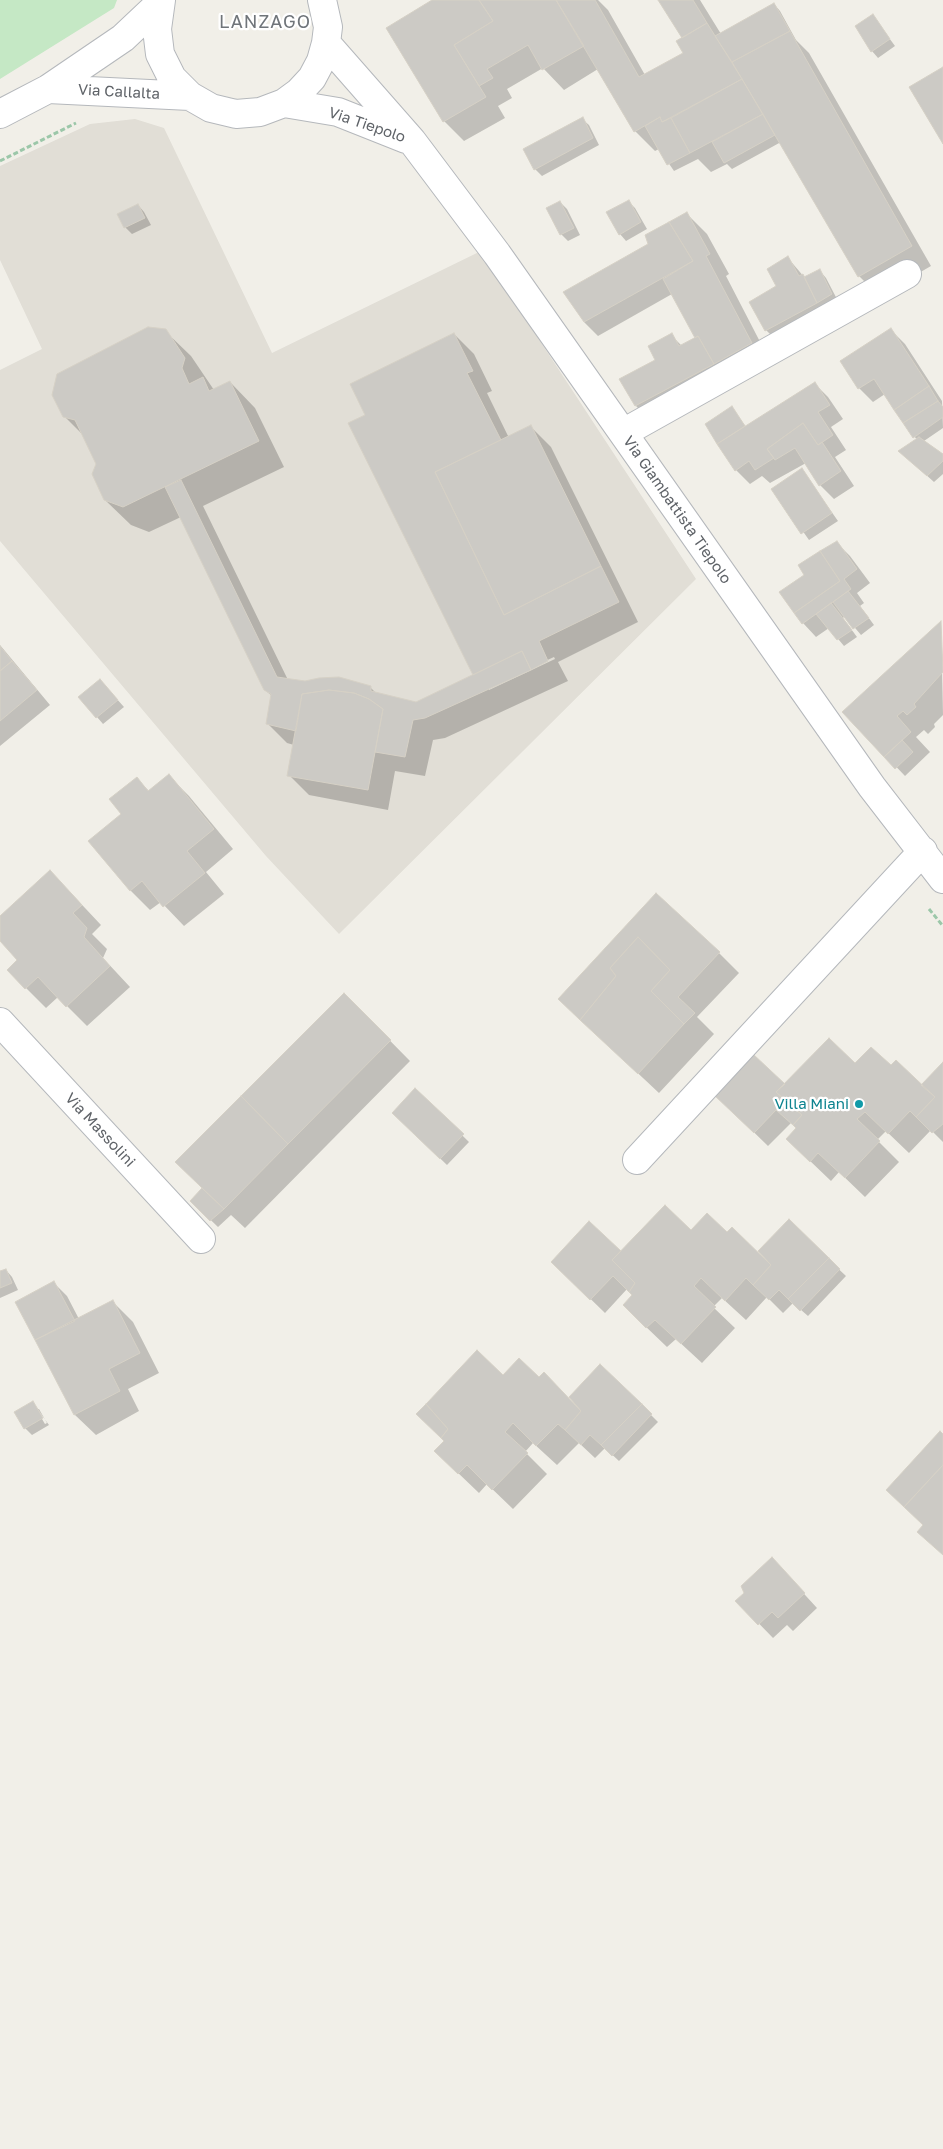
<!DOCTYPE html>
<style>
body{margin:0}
canvas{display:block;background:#f1efe8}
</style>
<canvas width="943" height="2149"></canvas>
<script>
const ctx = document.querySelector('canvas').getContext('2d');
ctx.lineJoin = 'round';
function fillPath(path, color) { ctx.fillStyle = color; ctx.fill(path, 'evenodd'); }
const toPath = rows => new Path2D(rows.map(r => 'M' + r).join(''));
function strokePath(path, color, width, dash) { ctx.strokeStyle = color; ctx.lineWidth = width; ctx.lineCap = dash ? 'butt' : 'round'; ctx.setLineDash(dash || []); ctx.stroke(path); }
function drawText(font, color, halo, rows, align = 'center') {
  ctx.font = font + ' "Golos Text",sans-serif'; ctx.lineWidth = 4.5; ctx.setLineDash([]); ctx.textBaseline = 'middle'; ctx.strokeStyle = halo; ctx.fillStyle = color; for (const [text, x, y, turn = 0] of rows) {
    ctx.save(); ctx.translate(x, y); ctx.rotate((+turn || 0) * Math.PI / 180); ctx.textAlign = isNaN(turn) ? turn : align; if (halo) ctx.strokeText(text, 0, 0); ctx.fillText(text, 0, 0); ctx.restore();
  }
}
const education = toPath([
 [135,119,164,128,272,353,481,251,696,579,339,934,266,856,0,541,0,370,42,349,0,260,0,166,90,124]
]);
const green = toPath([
 [0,0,117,0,114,8,0,79]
]);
const shadow = toPath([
 [435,0,598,0,608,10,645,75,685,54,683,38,660,0,700,0,721,34,774,4,780,11,796,40,809,53,931,266,879,296,859,276,781,142,732,169,727,164,711,172,698,159,674,171,659,149,655,151,635,131,598,69,564,90,543,68,507,89,512,98,498,106,505,118,464,141,444,121],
 [873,16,895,46,878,58,872,51],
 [582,119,589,125,599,145,542,176,535,169],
 [628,201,635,208,647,229,626,241,620,234],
 [560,202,567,209,580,235,568,241,561,234],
 [138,205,144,212,151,225,132,234,125,227],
 [687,214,707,234,729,274,726,276,771,363,649,419,636,406,671,335,682,346,696,338,672,294,598,336,584,322,650,245],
 [788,258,805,278,820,271,826,278,838,301,780,344,766,330,750,302,778,286],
 [891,330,905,344,942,401,943,428,924,441,943,456,943,474,934,482,906,457,917,440,885,394,873,402,859,388],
 [165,331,191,356,214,390,230,382,255,408,284,467,203,506,288,680,370,687,377,694,416,703,475,676,367,416,454,334,474,354,492,391,487,393,509,438,531,427,551,447,638,622,558,662,568,681,445,738,433,740,425,776,395,771,388,810,309,795,289,775,294,745,287,743,267,723,272,696,265,690,181,517,149,532,131,525,105,500,98,464,85,437,64,416],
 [554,657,555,659,489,690,489,687],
 [814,383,828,397,843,419,831,427,846,450,835,457,854,486,834,499,820,485,806,463,770,483,762,476,750,484,736,470,706,425,732,408,746,427],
 [802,470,838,521,809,540,773,489],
 [836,542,850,556,870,583,857,593,864,603,860,606,874,625,861,635,845,616,843,618,857,637,844,646,829,628,816,637,803,623,806,575],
 [941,623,943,715,934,724,935,727,928,734,924,730,916,737,930,752,905,776,844,712],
 [0,645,50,705,0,746],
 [100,680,124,707,103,724,97,717],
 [169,776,189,796,233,849,206,872,224,894,184,926,161,902,150,910,130,890,123,814,136,778,150,792],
 [70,892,101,925,92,934,107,949,103,958,130,987,87,1026,58,997,46,1008,26,988,19,960,0,939,0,917],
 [719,953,739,973,697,1017,714,1034,659,1093,580,1019],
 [344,994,410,1061,245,1228,231,1215,218,1227,191,1201,203,1189],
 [943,1064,943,1142,931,1130,909,1153,886,1131,877,1140,899,1162,865,1197,839,1172,831,1181,808,1159,797,1129,791,1123,768,1146,730,1109,784,1086,855,1065,891,1067,922,1086],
 [416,1090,469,1142,447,1165,393,1113],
 [691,1231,727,1234,774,1270,828,1259,846,1276,808,1316,793,1303,783,1313,767,1297,746,1320,722,1298,713,1307,735,1328,702,1363,676,1339,667,1347,644,1325,634,1295,627,1289,605,1313,566,1275,621,1253],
 [6,1270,12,1277,18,1290,0,1298,0,1273],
 [54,1283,67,1296,79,1319,113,1302,133,1322,159,1373,128,1389,139,1411,96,1435,75,1415,36,1339],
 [503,1377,539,1379,580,1411,641,1405,658,1422,619,1461,605,1448,595,1458,579,1443,557,1465,533,1443,525,1452,547,1474,513,1509,487,1484,479,1493,456,1471],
 [33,1403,49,1425,32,1435,25,1428],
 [36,1409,39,1409,47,1423,45,1424],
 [785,1573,817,1608,793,1631,787,1625,773,1638,737,1601]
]);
const building = toPath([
 [432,0,479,0,493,21,454,45,486,97,443,122,386,28,432,0],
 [479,0,556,0,584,46,542,70,528,45,487,69,493,78,479,86,454,45,493,21,479,0],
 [556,0,595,0,639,77,683,53,676,41,707,23,742,79,662,122,660,117,634,132,556,0],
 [658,0,693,0,707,23,682,38,658,0],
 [774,3,790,31,732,62,715,36,774,3],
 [873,14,890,39,871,52,855,26,873,14],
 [790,31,912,246,858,277,732,62,790,31],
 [943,67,943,144,909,87,943,67],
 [742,79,763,114,690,153,671,118,742,79],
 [763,114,775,135,724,163,712,142,763,114],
 [583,117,593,138,534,170,523,149,583,117],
 [660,117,662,122,671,118,690,153,667,165,645,126,660,117],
 [629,200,641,222,619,235,606,212,629,200],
 [560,201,574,228,560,235,546,208,560,201],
 [138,204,145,218,124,228,117,214,138,204],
 [687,212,710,254,706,256,752,343,714,364,698,336,695,338,663,279,693,261,669,222,687,212],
 [669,222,693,261,584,322,563,292,648,244,645,235,669,222],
 [788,256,799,276,803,274,817,303,765,331,749,302,776,286,767,269,788,256],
 [820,269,832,294,817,303,804,277,820,269],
 [148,327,166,329,185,358,182,368,189,384,203,377,209,391,230,381,259,441,123,507,104,500,92,474,96,464,75,420,63,417,52,395,57,374,148,327],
 [891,328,929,386,894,410,874,379,858,389,840,361,891,328],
 [454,333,473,371,467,373,501,440,435,472,504,615,601,566,619,602,539,641,548,661,531,670,522,651,473,675,348,423,365,415,350,384,454,333],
 [672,333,679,346,698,336,714,364,635,406,619,379,655,360,648,346,672,333],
 [815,382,830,405,818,412,833,435,818,445,803,423,767,449,774,458,755,470,749,461,735,471,717,444,815,382],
 [929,386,938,401,903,423,894,410,929,386],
 [938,401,943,407,943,417,913,438,903,423,938,401],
 [732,406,745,426,717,444,705,424,732,406],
 [803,423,818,445,822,442,841,471,819,486,795,448,775,460,767,449,803,423],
 [531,425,601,566,504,615,435,472,531,425],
 [919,437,943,454,943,461,927,476,898,451,919,437],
 [802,468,832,513,801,534,771,489,802,468],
 [181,480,277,677,305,681,319,678,339,677,371,686,371,691,416,702,522,651,531,670,425,718,413,720,405,757,375,752,383,709,369,699,354,693,329,690,302,694,296,731,266,724,271,694,264,690,165,487,181,480],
 [837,541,857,569,844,579,851,589,802,624,794,613,840,581,820,551,837,541],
 [820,551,840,581,794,613,779,592,804,575,798,565,820,551],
 [848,591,869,618,853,629,833,602,848,591],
 [831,603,852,630,837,640,816,614,831,603],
 [941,621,943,672,914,704,916,707,907,715,903,711,897,716,911,732,884,757,842,712,941,621],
 [0,646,12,661,0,671,0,646],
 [12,661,37,690,0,721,0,671,12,661],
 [100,679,118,700,96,718,78,697,100,679],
 [329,690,354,693,369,699,383,709,368,790,287,776,302,694,329,690],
 [902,740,913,752,895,769,884,757,902,740],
 [169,774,214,829,187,851,205,873,163,907,142,881,130,891,88,841,121,814,109,799,137,777,148,791,169,774],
 [50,870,82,905,73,913,87,928,84,937,110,966,66,1007,38,977,25,989,7,970,17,960,0,941,0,916,50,870],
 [656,893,720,952,678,997,695,1013,684,1024,651,991,670,970,638,937,610,968,616,976,580,1020,558,999,656,893],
 [638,937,670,970,651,991,684,1024,638,1074,580,1020,616,976,610,968,638,937],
 [344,993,391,1040,288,1144,241,1096,344,993],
 [829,1038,855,1063,871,1047,891,1065,896,1060,935,1097,916,1117,910,1111,888,1134,865,1112,857,1119,880,1141,845,1178,818,1153,810,1162,786,1139,796,1128,793,1125,802,1115,776,1092,829,1038],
 [753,1054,785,1084,776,1092,802,1115,793,1125,776,1110,754,1133,714,1095,753,1054],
 [943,1062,943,1124,932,1133,916,1117,935,1097,921,1085,943,1062],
 [415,1088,464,1134,440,1159,392,1113,415,1088],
 [241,1096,288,1144,224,1209,175,1162,241,1096],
 [202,1188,224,1209,210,1221,190,1201,202,1188],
 [665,1205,691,1230,707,1213,727,1232,732,1227,771,1265,753,1285,746,1278,725,1301,701,1278,694,1286,716,1307,681,1344,655,1320,646,1328,623,1305,632,1295,629,1292,635,1283,612,1260,665,1205],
 [789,1219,829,1258,788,1299,779,1290,769,1300,753,1285,771,1265,758,1251,789,1219],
 [589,1221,621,1251,612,1260,635,1283,629,1292,613,1276,590,1300,551,1262,589,1221],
 [829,1258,840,1269,800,1311,788,1299,829,1258],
 [6,1269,12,1283,0,1288,0,1271,6,1269],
 [54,1281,75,1321,35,1340,15,1302,54,1281],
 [113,1300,140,1353,109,1369,120,1391,74,1415,35,1340,113,1300],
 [477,1350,503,1375,519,1358,539,1377,544,1372,581,1411,565,1430,558,1424,536,1446,513,1423,505,1432,528,1453,492,1490,467,1465,458,1474,434,1451,444,1441,441,1438,448,1429,426,1404,477,1350],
 [600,1364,642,1404,601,1445,590,1435,581,1445,565,1430,581,1411,569,1397,600,1364],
 [33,1401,43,1418,24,1429,14,1412,33,1401],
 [426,1404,448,1429,441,1438,416,1414,426,1404],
 [642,1404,652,1414,612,1456,601,1445,642,1404],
 [940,1431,943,1434,943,1465,904,1507,886,1490,940,1431],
 [943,1465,943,1555,917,1532,923,1525,904,1507,943,1465],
 [772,1557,805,1593,778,1618,772,1612,758,1625,735,1601,744,1593,741,1586,772,1557]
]);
const path = toPath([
 [0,161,76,123],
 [929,909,943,926]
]);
const minor = toPath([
 [161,0,157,29,160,54,172,78,190,96,211,108,236,114,260,112,284,103,299,92,312,78,321,61,326,43,328,27,322,0],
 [326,43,412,141,497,254,872,787,943,879],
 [48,89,190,96],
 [284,103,338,112,406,139],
 [0,114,48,89,123,38,160,3],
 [623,433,907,274],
 [0,1022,201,1239],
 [637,1160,923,851]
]);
const markers = [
 [859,1104,5,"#0f9aa8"]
];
const streetNames = [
 ["Via Callalta",119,92,3],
 ["Via Tiepolo",367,125,19],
 ["Via Giambattista Tiepolo",677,510,55],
 ["Via Massolini",100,1130,47]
];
const cultureNames = [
 ["Villa Miani",849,1104]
];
const quarterNames = [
 ["LANZAGO",265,22]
];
fillPath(education, '#e1ded6');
fillPath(green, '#c5e8c5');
fillPath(shadow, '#0003');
fillPath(building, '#cccac5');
strokePath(building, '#d6d1c6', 1);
strokePath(minor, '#b5b8bc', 30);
strokePath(path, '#9cc7a9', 3, [5, 2.5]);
strokePath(minor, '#fff', 28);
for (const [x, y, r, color] of markers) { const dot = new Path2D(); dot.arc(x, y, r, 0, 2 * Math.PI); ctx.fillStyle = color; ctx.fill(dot); strokePath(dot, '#fff', 2); }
drawText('15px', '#5f6368', '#fff', streetNames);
drawText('15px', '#0d838f', '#fff', cultureNames, 'right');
ctx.letterSpacing = '1px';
drawText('18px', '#70757a', '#fff', quarterNames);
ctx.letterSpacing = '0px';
</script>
